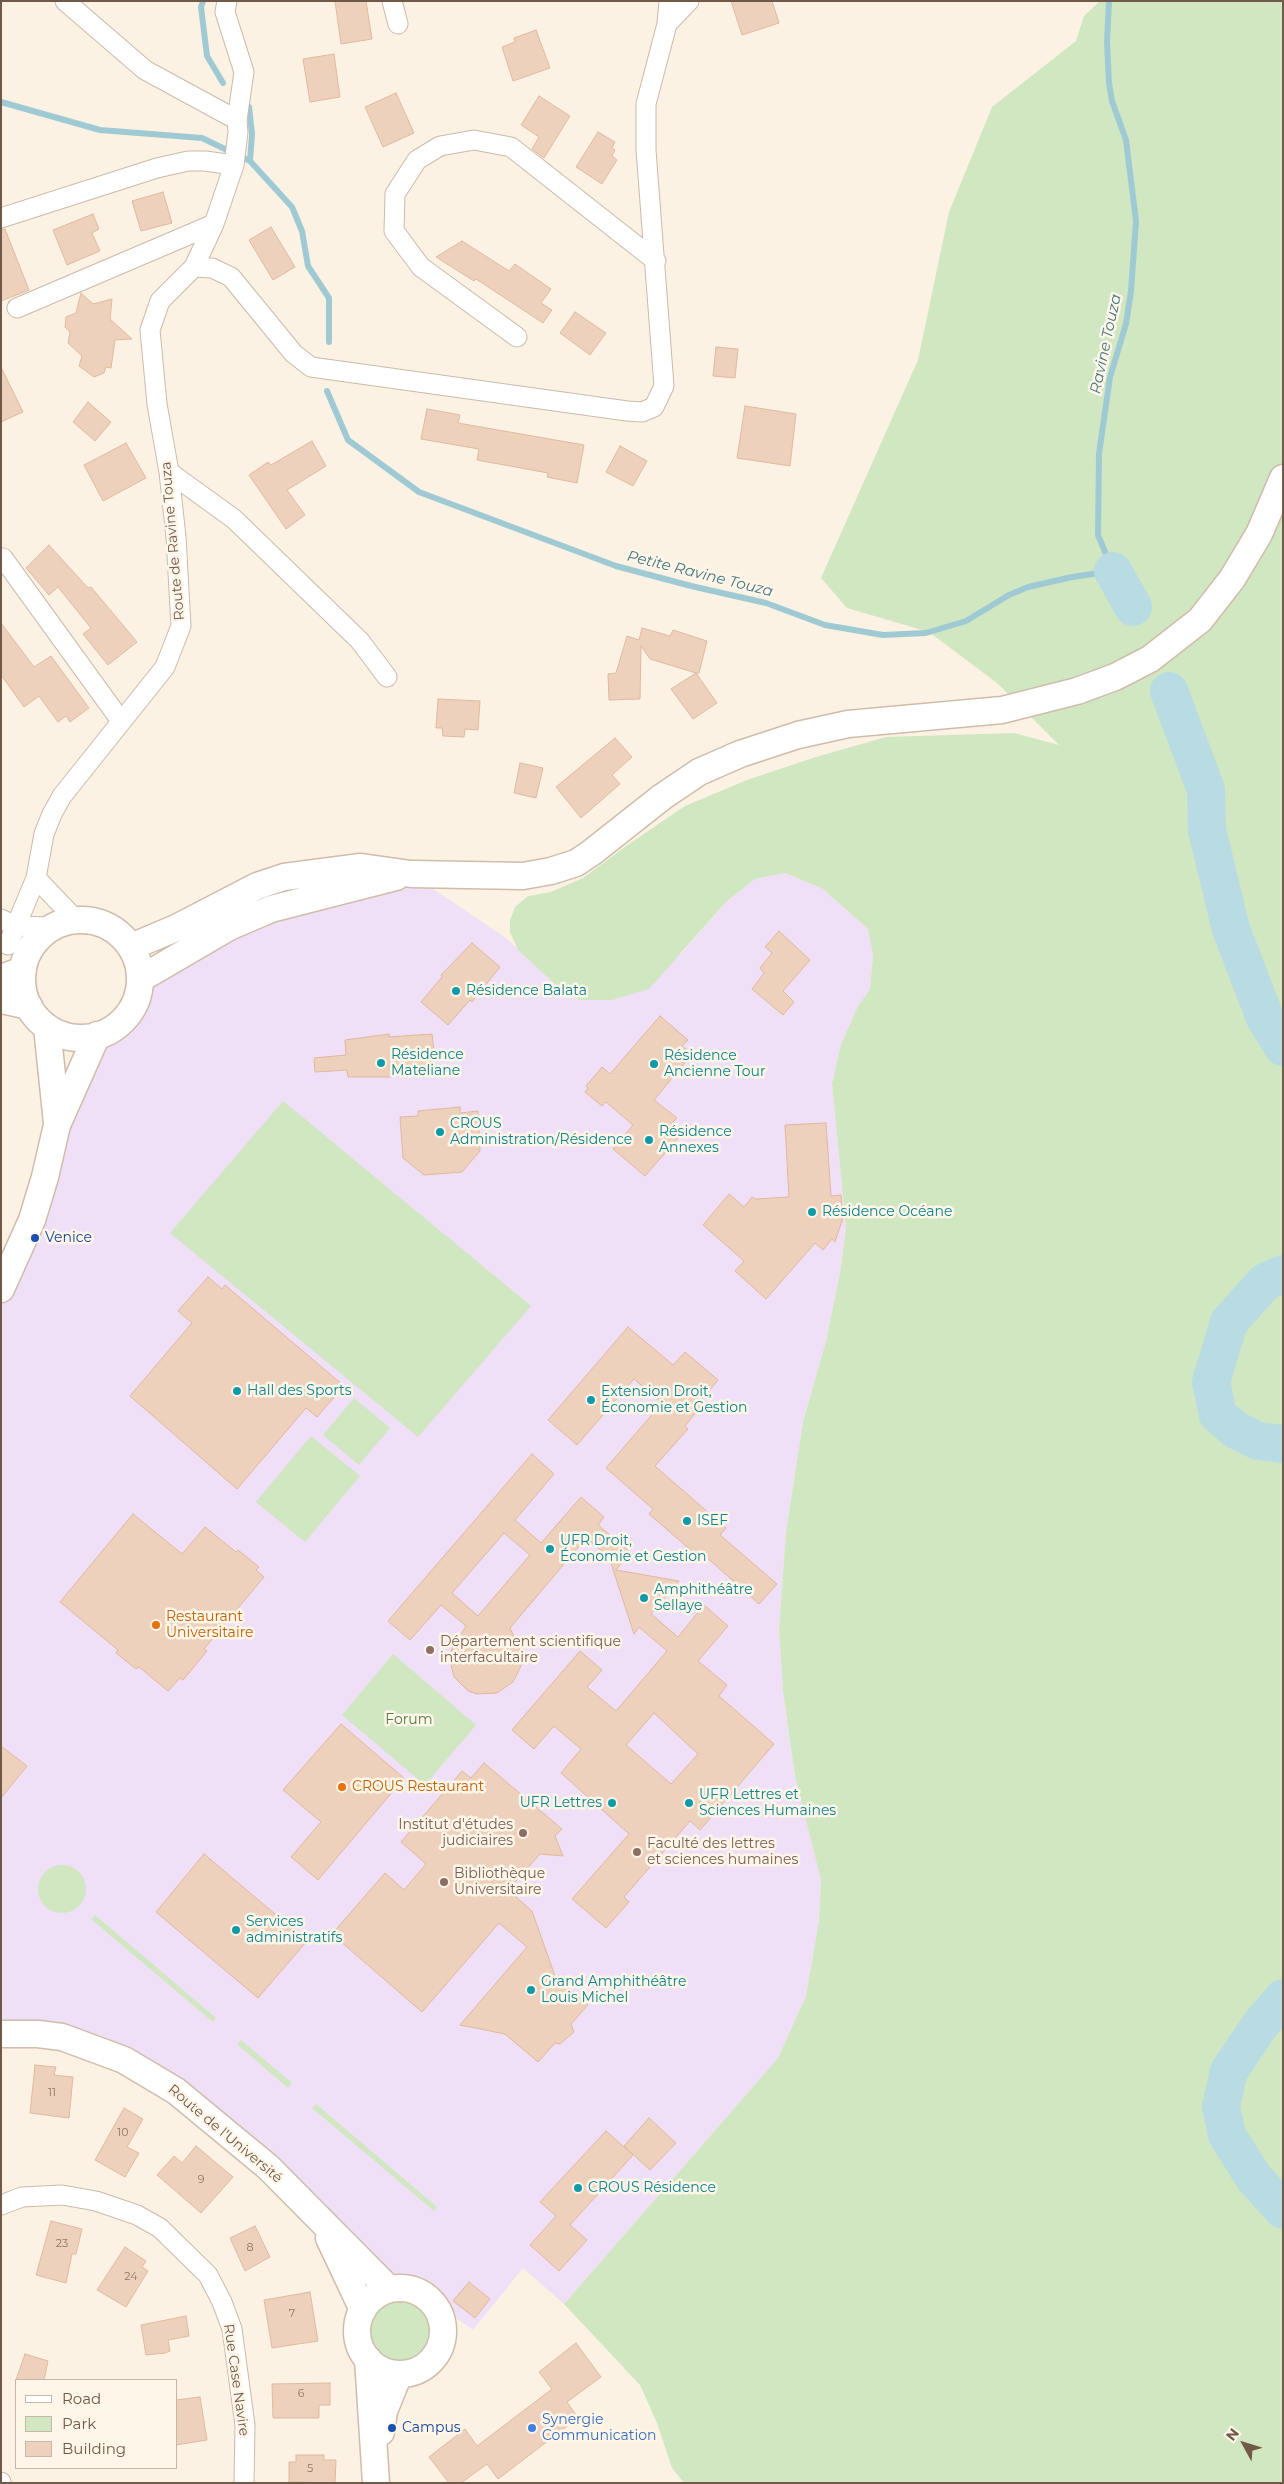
<!DOCTYPE html>
<meta charset="utf-8">
<style>
body{margin:0}
#map{position:relative;width:1284px;height:2484px;overflow:hidden;background:#fbf2e3;font-family:Montserrat,sans-serif}
canvas{display:block}
.frame{position:absolute;inset:0;border:2px solid #71594a;pointer-events:none}
.legend{position:absolute;left:15px;top:2379px;width:162px;height:90px;box-sizing:border-box;background:#fef6e8;border:1px solid #c6b7a9;margin:0;padding:6px 9px;list-style:none;font-size:15px;color:#71594a}
.legend li{display:flex;align-items:center;gap:10px;height:25px}
.legend b{width:25px;border:1px solid #c6b7a9}
.north{position:absolute;left:1219px;top:2419px;width:50px;height:50px;-webkit-text-stroke:4px #fef6e8;paint-order:stroke;rotate:309deg;font-size:14px;font-weight:700;line-height:20px;text-align:center;color:#71594a}
.north::after{content:'';display:block;margin:auto;width:18px;height:22px;background:#71594a;clip-path:polygon(50% 0,100% 100%,50% 72%,0 100%)}
</style>
<div id="map">
<canvas width="1284" height="2484"></canvas>
<div class="frame"></div>
<ul class="legend">
<li><b style="height:6px;background:#fff"></b>Road</li>
<li><b style="height:14px;background:#d0e7c2"></b>Park</li>
<li><b style="height:14px;background:#eed1bc"></b>Building</li>
</ul>
<div class="north">N</div>
</div>
<script>
const ctx = document.querySelector('canvas').getContext('2d');
ctx.lineJoin = 'round';
function fillPath(path, color) { ctx.fillStyle = color; ctx.fill(path, 'evenodd'); }
const toPath = rows => new Path2D(rows.map(r => 'M' + r).join(''));
function strokePath(path, color, width, dash) { ctx.strokeStyle = color; ctx.lineWidth = width; ctx.lineCap = dash ? 'butt' : 'round'; ctx.setLineDash(dash || []); ctx.stroke(path); }
function drawText(font, color, halo, rows, align = 'center') {
  ctx.font = font + ' Montserrat,sans-serif'; ctx.lineWidth = 5; ctx.setLineDash([]); ctx.textBaseline = 'middle'; ctx.strokeStyle = halo; ctx.fillStyle = color; for (const [text, x, y, turn = 0] of rows) {
    ctx.save(); ctx.translate(x, y); ctx.rotate((+turn || 0) * Math.PI / 180); ctx.textAlign = isNaN(turn) ? turn : align; if (halo) ctx.strokeText(text, 0, 0); ctx.fillText(text, 0, 0); ctx.restore();
  }
}
const education = toPath([
 [785,873,823,889,868,929,873,955,870,989,858,1006,841,1044,832,1084,846,1228,840,1273,826,1341,803,1422,786,1532,779,1629,783,1691,795,1776,821,1880,819,1920,806,1996,778,2058,564,2304,523,2268,473,2330,421,2293,400,2288,124,2060,1,2034,1,1289,107,1032,126,1017,133,1007,138,993,140,979,229,927,411,874,506,938,557,986,681,954,726,902,755,879]
]);
const green = toPath([
 [1100,1,1283,1,1283,2483,684,2483,672,2468,657,2423,640,2385,564,2304,778,2058,806,1996,819,1920,821,1880,795,1776,783,1691,779,1629,786,1532,803,1422,826,1341,840,1273,846,1228,832,1084,841,1044,858,1006,870,989,873,955,868,929,823,889,785,873,755,879,726,902,649,989,612,1000,579,1000,557,986,518,950,510,932,510,920,515,907,528,896,551,892,583,878,629,844,685,806,747,780,816,757,886,737,1014,733,1059,745,997,683,929,632,847,608,821,578,918,360,949,212,992,107,1076,41,1084,16],
 [283,1101,531,1306,418,1437,170,1233],
 [354,1398,390,1428,359,1465,323,1435],
 [311,1436,360,1476,305,1542,256,1502],
 [393,1654,476,1725,425,1785,342,1715],
 '38 1889a24 24 0 1 1 48 0a24 24 0 1 1-48 0Z',
 [95,1915,216,2018,213,2022,91,1919],
 [241,2040,292,2083,288,2088,237,2044],
 [316,2104,437,2207,434,2211,312,2108],
 '365 2330a35 35 0 1 1 70 0a35 35 0 1 1-70 0Z'
]);
const stream = toPath([
 [203,1,201,7,207,56,223,83],
 [1,102,100,130,202,138,250,161],
 [249,107,252,134,250,161,292,207,302,231,308,266,329,298,329,342],
 [327,391,348,440,419,492,616,566,691,586,766,603,825,625,883,635,926,633,966,621,1009,595,1028,587,1072,577,1113,571,1098,535,1099,454,1110,377,1126,324,1131,291,1136,221,1126,140,1112,101,1109,83,1107,42,1109,1]
]);
const river = toPath([
 [1113,571,1133,607],
 [1169,691,1206,790,1207,830,1231,929,1265,1018,1283,1047],
 [1283,1274,1265,1282,1229,1322,1211,1382,1218,1415,1236,1430,1258,1441,1283,1444],
 [1283,1998,1260,2025,1229,2071,1221,2107,1227,2135,1254,2178,1283,2210]
]);
const building = toPath([
 [335,1,366,1,372,39,341,44,335,1],
 [731,1,772,1,779,23,742,35,731,1],
 [536,30,550,68,513,81,502,47,515,42,514,38,536,30],
 [334,54,340,97,310,102,303,59,334,54],
 [396,93,414,133,383,147,365,107,396,93],
 [539,96,570,116,544,158,532,149,539,137,521,125,539,96],
 [598,132,615,142,612,148,615,150,612,156,617,160,602,184,576,167,598,132],
 [163,192,172,223,141,231,132,201,163,192],
 [93,214,99,229,92,233,100,251,67,265,53,230,93,214],
 [271,227,295,267,273,280,249,240,271,227],
 [1,229,5,229,29,290,1,301,1,229],
 [462,241,509,271,515,264,551,289,541,303,552,310,543,323,476,279,474,281,436,257,462,241],
 [81,293,93,304,112,299,110,319,132,339,115,340,111,368,106,367,104,373,94,377,79,366,82,356,68,343,70,332,65,327,66,317,76,313,81,293],
 [575,312,606,333,590,355,560,333,575,312],
 [716,347,738,349,735,378,713,376,716,347],
 [1,367,23,412,1,422,1,367],
 [88,402,111,422,95,441,73,422,88,402],
 [745,406,796,414,790,466,737,458,745,406],
 [427,409,460,415,458,423,584,445,577,483,547,477,548,473,477,460,479,449,421,439,427,409],
 [312,441,326,466,287,490,305,515,286,529,249,475,268,462,271,465,312,441],
 [126,443,146,478,103,501,84,465,126,443],
 [620,446,647,461,633,486,606,472,620,446],
 [49,545,88,588,91,587,137,642,108,665,83,634,91,628,58,587,49,595,26,568,49,545],
 [1,623,34,667,51,656,89,708,70,722,66,716,58,722,39,696,24,707,1,675,1,623],
 [642,628,670,636,673,630,707,641,699,673,696,673,717,703,693,719,671,689,696,673,650,659,641,646,640,699,609,700,608,674,616,673,627,636,639,640,642,628],
 [438,699,480,701,478,730,465,729,464,737,443,736,442,728,436,728,438,699],
 [615,738,632,757,612,775,620,784,581,818,556,787,615,738],
 [520,763,543,768,536,798,514,793,520,763],
 [779,931,810,960,783,991,794,1002,783,1015,752,989,764,973,760,968,772,953,765,947,779,931],
 [472,943,500,967,472,1002,470,1000,448,1025,421,1002,442,977,441,975,472,943],
 [660,1016,688,1040,682,1046,692,1054,654,1100,677,1118,673,1122,684,1131,645,1176,613,1149,633,1125,606,1102,602,1106,585,1092,588,1088,586,1086,602,1067,610,1074,660,1016],
 [389,1034,389,1037,432,1034,435,1060,425,1072,392,1074,392,1077,348,1077,347,1070,315,1072,314,1058,346,1055,345,1040,389,1034],
 [460,1107,460,1113,478,1111,480,1151,462,1172,424,1175,403,1158,400,1117,418,1116,418,1111,460,1107],
 [826,1123,831,1196,841,1195,843,1218,835,1242,832,1239,823,1250,815,1243,766,1299,735,1271,744,1261,703,1225,729,1194,744,1207,752,1197,756,1199,789,1197,785,1125,826,1123],
 [208,1277,222,1289,225,1285,344,1386,317,1417,306,1408,237,1489,130,1396,192,1323,178,1311,208,1277],
 [628,1327,673,1365,685,1352,718,1380,698,1404,701,1406,685,1426,688,1429,655,1466,726,1528,720,1535,777,1584,759,1604,703,1554,700,1558,649,1514,653,1509,606,1468,662,1403,634,1379,577,1445,548,1420,628,1327],
 [532,1454,554,1474,515,1520,541,1543,581,1497,604,1517,598,1525,630,1552,616,1570,679,1581,651,1614,678,1637,704,1605,728,1626,698,1661,727,1685,719,1696,774,1744,700,1830,690,1821,624,1897,629,1902,606,1928,572,1899,629,1834,561,1773,581,1749,554,1726,534,1749,512,1730,580,1651,602,1670,587,1687,616,1711,667,1651,639,1627,634,1634,609,1557,586,1538,510,1628,519,1647,522,1664,513,1682,497,1693,477,1694,468,1691,454,1677,449,1657,452,1648,466,1626,441,1605,410,1640,388,1621,532,1454],
 [504,1533,530,1555,478,1616,452,1593,504,1533],
 [654,1713,698,1754,671,1784,626,1745,654,1713],
 [133,1514,182,1554,205,1527,236,1552,238,1550,259,1567,256,1570,264,1577,204,1649,207,1651,183,1680,180,1678,168,1691,139,1667,136,1669,116,1653,118,1650,60,1602,133,1514],
 [341,1724,404,1778,318,1880,291,1857,321,1822,283,1790,341,1724],
 [1,1746,27,1766,1,1798,1,1746],
 [484,1763,562,1829,555,1836,563,1856,540,1854,508,1890,532,1911,555,1976,588,2005,571,2024,574,2032,560,2044,555,2043,538,2062,505,2034,460,2025,527,1947,499,1923,422,2012,332,1934,385,1873,404,1890,426,1864,401,1842,462,1771,471,1778,484,1763],
 [204,1854,307,1941,258,1998,156,1912,204,1854],
 [35,2065,56,2067,54,2075,73,2077,69,2118,30,2113,35,2065],
 [124,2108,143,2119,127,2147,139,2153,125,2177,95,2160,124,2108],
 [649,2118,676,2143,650,2170,624,2146,649,2118],
 [606,2131,633,2155,570,2225,587,2240,559,2271,530,2245,556,2216,540,2202,606,2131],
 [196,2146,233,2177,201,2213,157,2175,174,2156,182,2163,196,2146],
 [51,2221,82,2229,76,2254,72,2254,66,2283,36,2275,51,2221],
 [255,2226,270,2257,245,2271,230,2238,255,2226],
 [125,2247,146,2261,142,2267,148,2271,126,2307,97,2290,125,2247],
 [469,2282,490,2299,475,2318,453,2301,469,2282],
 [310,2292,318,2341,272,2348,264,2300,310,2292],
 [186,2316,189,2336,168,2340,170,2351,165,2353,146,2355,141,2325,186,2316],
 [576,2343,601,2377,567,2402,578,2418,498,2479,487,2464,461,2483,449,2483,429,2457,465,2429,477,2446,552,2389,539,2372,576,2343],
 [25,2354,48,2361,44,2380,16,2380,25,2354],
 [330,2383,330,2405,319,2405,319,2418,273,2418,272,2384,330,2383],
 [200,2397,207,2440,176,2445,176,2400,200,2397],
 [296,2455,324,2455,324,2460,336,2460,335,2483,289,2482,289,2462,296,2462,296,2455]
]);
const street = toPath([
 [227,1,225,12,244,72,237,120],
 [392,1,398,24],
 [667,24,689,1],
 [1,218,157,168,188,161,205,161,234,165],
 [194,267,212,268,231,277,294,354,311,367,627,411,642,412,654,407,664,386,646,150,646,104,667,24,669,1],
 [17,308,214,224],
 [517,337,421,267,394,231,395,194,417,160,440,146,474,140,511,147,656,261],
 [169,472,234,519,360,641,387,677],
 [3,558,121,721],
 [36,878,76,920],
 [1,919,16,926,51,927],
 [8,945,36,878,44,834,52,814,62,796,165,667,181,626,176,537,169,472,157,404,150,330,160,301,194,267,214,224,234,165,238,132,237,120,145,70,65,1],
 [1,2205,22,2197,62,2195,96,2201,137,2215,160,2228,208,2275,222,2302,232,2329,245,2425,244,2483],
 [1,2482,1,2483]
]);
const secondary = toPath([
 '22 979a59 59 0 1 1 118 0a59 59 0 1 1-118 0Z',
 [131,947,176,928,257,886,284,877,361,867,411,874,523,876,551,871,576,863,591,853,662,797,699,772,740,754,798,735,848,724,1002,710,1077,691,1115,677,1150,659,1200,620,1232,579,1259,534,1283,478],
 [1,978,23,970],
 [140,979,229,927,271,909,396,877],
 [1,1000,29,1006],
 [47,1027,57,1123],
 [1,1289,32,1220,45,1177,57,1125,97,1035],
 [1,2034,38,2034,62,2037,124,2060,176,2091,268,2167,389,2289],
 [329,2238,363,2310],
 '357 2331a43 43 0 1 1 86 0a43 43 0 1 1-86 0Z',
 [368,2359,376,2483],
 [381,2432,384,2411,399,2374]
]);
const markers = [
 [456,991,5,"#0f9aa8"],
 [381,1063,5,"#0f9aa8"],
 [654,1064,5,"#0f9aa8"],
 [440,1132,5,"#0f9aa8"],
 [649,1140,5,"#0f9aa8"],
 [812,1212,5,"#0f9aa8"],
 [35,1238,5,"#1a4fb4"],
 [237,1391,5,"#0f9aa8"],
 [591,1400,5,"#0f9aa8"],
 [687,1521,5,"#0f9aa8"],
 [550,1549,5,"#0f9aa8"],
 [644,1598,5,"#0f9aa8"],
 [156,1625,5,"#e8710a"],
 [430,1650,5,"#8d6e63"],
 [342,1787,5,"#e8710a"],
 [612,1803,5,"#0f9aa8"],
 [689,1803,5,"#0f9aa8"],
 [523,1833,5,"#8d6e63"],
 [637,1852,5,"#8d6e63"],
 [444,1882,5,"#8d6e63"],
 [236,1930,5,"#0f9aa8"],
 [531,1990,5,"#0f9aa8"],
 [578,2188,5,"#0f9aa8"],
 [392,2428,5,"#1a4fb4"],
 [532,2428,5,"#3f7fe0"]
];
const numberNames = [
 ["11",52,2093],
 ["10",123,2133],
 ["9",201,2180],
 ["23",62,2244],
 ["8",250,2248],
 ["24",131,2277],
 ["7",292,2314],
 ["6",301,2394],
 ["5",310,2469]
];
const streetNames = [
 ["Route de Ravine Touza",173,541,-95],
 ["Route de l'Université",225,2134,40],
 ["Rue Case Navire",236,2380,82]
];
const cultureNames = [
 ["Résidence Balata",466,991],
 ["Résidence",391,1055],
 ["Mateliane",391,1071],
 ["Résidence",664,1056],
 ["Ancienne Tour",664,1072],
 ["CROUS",450,1124],
 ["Administration/Résidence",450,1140],
 ["Résidence",659,1132],
 ["Annexes",659,1148],
 ["Résidence Océane",822,1212],
 ["Hall des Sports",247,1391],
 ["Extension Droit,",601,1392],
 ["Économie et Gestion",601,1408],
 ["ISEF",697,1521],
 ["UFR Droit,",560,1541],
 ["Économie et Gestion",560,1557],
 ["Amphithéâtre",654,1590],
 ["Sellaye",654,1606],
 ["UFR Lettres et",699,1795],
 ["Sciences Humaines",699,1811],
 ["UFR Lettres",602,1803,"right"],
 ["Services",246,1922],
 ["administratifs",246,1938],
 ["Grand Amphithéâtre",541,1982],
 ["Louis Michel",541,1998],
 ["CROUS Résidence",588,2188]
];
const transitNames = [
 ["Venice",45,1238],
 ["Campus",402,2428]
];
const foodNames = [
 ["Restaurant",166,1617],
 ["Universitaire",166,1633],
 ["CROUS Restaurant",352,1787]
];
const educationNames = [
 ["Département scientifique",440,1642],
 ["interfacultaire",440,1658],
 ["Institut d'études",513,1825,"right"],
 ["judiciaires",513,1841,"right"],
 ["Faculté des lettres",647,1844],
 ["et sciences humaines",647,1860],
 ["Bibliothèque",454,1874],
 ["Universitaire",454,1890]
];
const parkNames = [
 ["Forum",409,1720]
];
const shopNames = [
 ["Synergie",542,2420],
 ["Communication",542,2436]
];
const waterNames = [
 ["Ravine Touza",1106,344,-78],
 ["Petite Ravine Touza",700,574,14]
];
fillPath(education, '#efe0f7');
fillPath(green, '#d0e7c2');
strokePath(stream, '#9fcad4', 6);
strokePath(river, '#b9dbe3', 38);
fillPath(building, '#eed1bc');
strokePath(building, '#e0b99d', 1);
strokePath(street, '#cbbaaa', 21);
strokePath(secondary, '#d0bcaa', 29);
strokePath(street, '#fff', 19);
strokePath(secondary, '#fff', 26);
for (const [x, y, r, color] of markers) { const dot = new Path2D(); dot.arc(x, y, r, 0, 2 * Math.PI); ctx.fillStyle = color; ctx.fill(dot); strokePath(dot, '#fef6e8', 2); }
drawText('11px', '#907766', null, numberNames);
drawText('14px', '#71594a', '#fef6e8', streetNames);
drawText('14px', '#0d838f', '#fef6e8', cultureNames, 'left');
drawText('14px', '#164399', '#fef6e8', transitNames, 'left');
drawText('14px', '#c56008', '#fef6e8', foodNames, 'left');
drawText('14px', '#785e54', '#fef6e8', educationNames, 'left');
drawText('14px', '#547b46', '#fef6e8', parkNames);
drawText('14px', '#366cbe', '#fef6e8', shopNames, 'left');
drawText('italic 15px', '#467783', '#fef6e8', waterNames);
</script>
